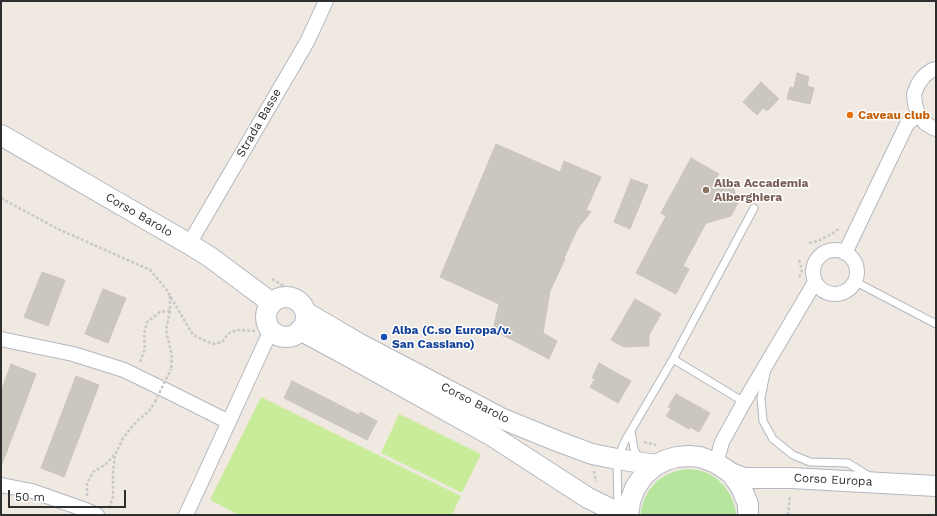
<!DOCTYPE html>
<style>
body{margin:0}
#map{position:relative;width:937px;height:516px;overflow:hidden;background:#efe9e1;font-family:"Work Sans",sans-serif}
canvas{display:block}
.frame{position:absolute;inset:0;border:2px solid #2e2e2e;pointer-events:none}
.scale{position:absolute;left:8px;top:490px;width:118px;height:18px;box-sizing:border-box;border:2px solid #2e2e2e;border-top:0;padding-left:5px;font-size:12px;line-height:14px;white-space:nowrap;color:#2e2e2e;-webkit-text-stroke:3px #fff;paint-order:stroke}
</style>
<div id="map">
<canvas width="937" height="516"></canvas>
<div class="frame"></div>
<div class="scale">50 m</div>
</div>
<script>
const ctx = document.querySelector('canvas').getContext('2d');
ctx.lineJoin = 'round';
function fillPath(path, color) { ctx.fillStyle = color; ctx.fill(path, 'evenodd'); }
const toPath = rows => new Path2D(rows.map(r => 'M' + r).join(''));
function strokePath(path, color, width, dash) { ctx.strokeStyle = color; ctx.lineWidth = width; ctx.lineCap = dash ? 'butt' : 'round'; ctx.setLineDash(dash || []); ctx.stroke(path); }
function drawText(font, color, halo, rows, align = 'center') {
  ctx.font = font + ' "Work Sans",sans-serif'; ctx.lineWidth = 3; ctx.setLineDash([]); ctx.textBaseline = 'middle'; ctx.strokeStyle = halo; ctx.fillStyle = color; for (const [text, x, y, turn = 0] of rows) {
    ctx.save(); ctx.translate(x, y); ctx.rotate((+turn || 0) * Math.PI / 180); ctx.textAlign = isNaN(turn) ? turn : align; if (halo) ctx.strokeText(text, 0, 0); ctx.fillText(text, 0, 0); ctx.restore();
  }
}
const green = toPath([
 [687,469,698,470,708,473,717,479,725,487,731,496,735,507,736,515,641,515,641,510,644,500,649,490,657,481,666,475,676,471]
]);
const pitch = toPath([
 [261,397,461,496,452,515,239,515,210,500],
 [399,414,481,454,462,493,381,453]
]);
const building = toPath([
 [797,73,809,77,807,86,814,88,810,104,787,99,790,87,794,88,797,73],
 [761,82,779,99,767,111,763,108,757,115,743,102,761,82],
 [496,144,560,172,564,161,601,177,586,210,591,212,578,228,564,258,565,259,550,291,543,333,557,341,549,359,493,330,499,304,440,277,496,144],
 [691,158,719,174,716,179,734,189,738,203,731,216,706,223,683,266,689,269,676,294,636,273,666,216,661,213,691,158],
 [631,179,648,185,630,229,614,222,631,179],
 [42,272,65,280,48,326,24,317,42,272],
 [103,289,126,298,108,343,85,334,103,289],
 [635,299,661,314,649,335,649,346,624,347,611,340,635,299],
 [599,363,631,381,618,403,590,387,595,379,592,378,599,363],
 [11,364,36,374,2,464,1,463,1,392,11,364],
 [76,376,99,385,64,477,41,468,76,376],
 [292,381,359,415,360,412,377,421,367,440,284,398,292,381],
 [676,394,710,413,699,432,690,427,689,429,666,416,671,409,668,407,676,394]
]);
const path = toPath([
 [1,198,58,229,150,270,166,289,193,335,213,344,222,342,228,334,237,330,255,331],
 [809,243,818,241,830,235,840,228],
 [799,260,802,271,799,277],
 [272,279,301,296],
 [170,296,170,311,166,330,172,356,171,369],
 [140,362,145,349,144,334,147,322,160,312,170,311],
 [644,442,656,445],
 [594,471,596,482],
 [87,496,87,483,93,472,106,464,114,455],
 [109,508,113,497,113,473,115,455,123,438,136,422,149,411,155,402],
 [788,515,790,496]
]);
const service = toPath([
 [854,281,936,324],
 [673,359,744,402],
 [766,373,761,398,763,421,773,439,793,455,810,462,848,463,869,476],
 [631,431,634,449,639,459],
 [618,511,617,459,626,439,673,359,754,208]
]);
const minor = toPath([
 [936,69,932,70,924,76,918,84,914,94,915,104,918,114,925,123,933,128,936,129],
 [189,244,307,42,326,1],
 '813 272a22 22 0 1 1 44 0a22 22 0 1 1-44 0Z',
 [845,253,907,124,918,114],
 [1,339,73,354,124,370,165,390,229,422],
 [716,463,722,442,744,402,815,282],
 [1,485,32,491,86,510,97,515],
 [186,515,271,330]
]);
const secondary = toPath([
 [1,135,189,244,210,257,265,298,271,304],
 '266 317a20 20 0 1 1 40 0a20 20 0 1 1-40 0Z',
 [305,312,358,343,503,419,557,441,592,454,617,459,656,465],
 [300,330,350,357,494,437,588,498,623,515],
 [731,473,744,478,791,478,936,486],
 [628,515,630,502,635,488,644,475,656,465,666,460,677,457,689,456,700,457,716,463,731,473,741,487,748,504,748,515]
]);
const pathBridge = toPath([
 [155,402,171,369]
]);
const markers = [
 [850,115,4,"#e8710a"],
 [706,190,4,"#8d6e63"],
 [384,337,4,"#1a4fb4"]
];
const foodNames = [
 ["Caveau club",858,115]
];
const streetNames = [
 ["Strada Basse",259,123,-60],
 ["Corso Barolo",139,215,30],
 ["Corso Barolo",475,403,27],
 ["Corso Europa",833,480,3]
];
const educationNames = [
 ["Alba Accademia",714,183],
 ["Alberghiera",714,197]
];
const transitNames = [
 ["Alba (C.so Europa/v.",392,330],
 ["San Cassiano)",392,344]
];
fillPath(green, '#b6e59e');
fillPath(pitch, '#c9ec9a');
fillPath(building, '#cbc7bf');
strokePath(building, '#cbc5ba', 1);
strokePath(service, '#b4b7c1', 9);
strokePath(minor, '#b4b7c1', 16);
strokePath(secondary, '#b4b7c1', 22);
strokePath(path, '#c9c9c9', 2.5, [3, 2]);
strokePath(service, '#fff', 7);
strokePath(minor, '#fff', 14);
strokePath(secondary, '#fff', 20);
strokePath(pathBridge, '#c9c9c9', 2.5, [3, 2]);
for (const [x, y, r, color] of markers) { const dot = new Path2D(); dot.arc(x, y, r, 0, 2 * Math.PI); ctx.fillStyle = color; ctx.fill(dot); strokePath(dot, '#fff', 1.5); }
drawText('bold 12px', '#c56008', '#fff', foodNames, 'left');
drawText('12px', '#2e2e2e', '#fff', streetNames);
drawText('bold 12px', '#785e54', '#fff', educationNames, 'left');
drawText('bold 12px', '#164399', '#fff', transitNames, 'left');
</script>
